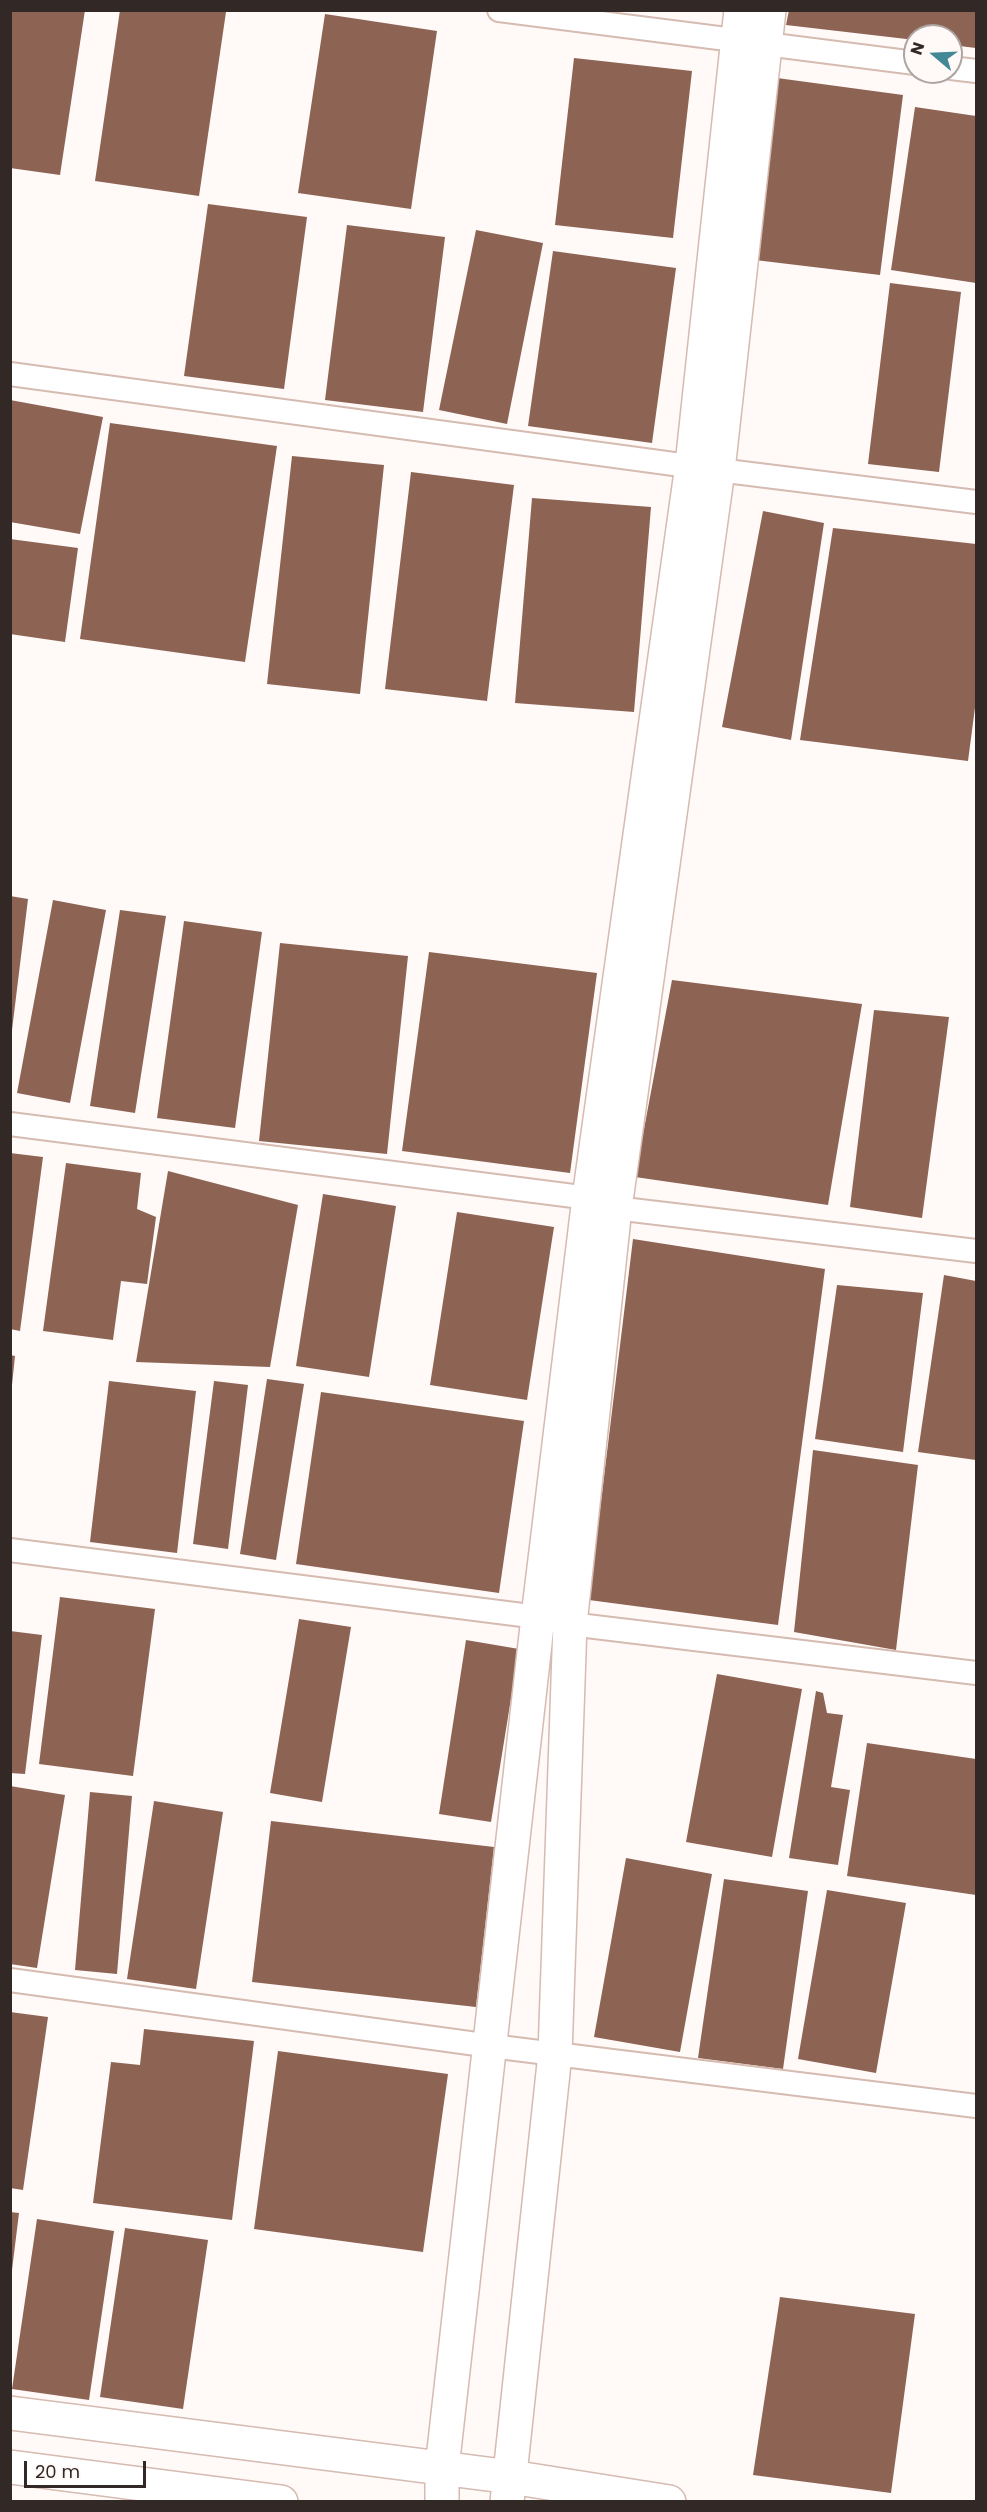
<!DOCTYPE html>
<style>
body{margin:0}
#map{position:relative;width:987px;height:2512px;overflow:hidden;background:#fff9f7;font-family:Poppins,sans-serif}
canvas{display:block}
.frame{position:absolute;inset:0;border:12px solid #322825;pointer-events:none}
.north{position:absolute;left:903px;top:24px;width:60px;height:60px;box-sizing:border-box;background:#fff9f7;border:2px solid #ada5a3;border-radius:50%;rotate:289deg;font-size:16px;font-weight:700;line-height:24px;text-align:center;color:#322825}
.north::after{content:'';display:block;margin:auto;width:21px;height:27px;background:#438896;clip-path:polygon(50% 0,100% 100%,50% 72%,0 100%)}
.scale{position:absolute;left:24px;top:2461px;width:122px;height:27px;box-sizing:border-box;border:3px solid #322825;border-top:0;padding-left:8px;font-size:18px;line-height:21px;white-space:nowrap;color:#322825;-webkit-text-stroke:4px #fff9f7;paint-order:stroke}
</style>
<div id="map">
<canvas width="987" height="2512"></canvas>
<div class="frame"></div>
<div class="north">N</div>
<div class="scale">20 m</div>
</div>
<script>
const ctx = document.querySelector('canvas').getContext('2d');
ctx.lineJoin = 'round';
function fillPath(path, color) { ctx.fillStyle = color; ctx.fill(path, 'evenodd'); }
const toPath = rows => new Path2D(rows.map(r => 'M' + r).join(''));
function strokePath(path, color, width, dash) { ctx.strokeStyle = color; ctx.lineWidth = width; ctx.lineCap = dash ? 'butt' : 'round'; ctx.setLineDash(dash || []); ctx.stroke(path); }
const building = toPath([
 [10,10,85,10,60,175,10,168],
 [120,10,226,12,199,196,95,181],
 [789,10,976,10,976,48,951,45,951,36,915,36,915,40,786,25],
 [325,14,437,31,411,209,298,193],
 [574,58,692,71,673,238,555,225],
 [777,78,903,95,880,275,755,260],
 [915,107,976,116,976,283,891,270],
 [208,204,307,217,284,389,184,376],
 [347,225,445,237,423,412,325,400],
 [476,230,543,243,507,424,439,410],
 [553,251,676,268,652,443,528,426],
 [890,283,961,292,939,472,868,464],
 [10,400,103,417,80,534,10,522],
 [110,423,277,446,245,662,80,639],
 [292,456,384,465,360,694,267,684],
 [411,472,514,485,487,701,385,689],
 [532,498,651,507,634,712,515,703],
 [763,511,824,523,791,740,722,727],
 [833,528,976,544,976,700,968,761,800,740],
 [10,539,78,548,65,642,10,634],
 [10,896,28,899,12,1030,10,1030],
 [53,900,106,910,70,1103,17,1093],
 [120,910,166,916,135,1113,90,1106],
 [184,921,262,932,235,1128,157,1118],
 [280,943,408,956,387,1154,259,1141],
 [429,952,597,973,570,1173,402,1151],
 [672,980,862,1004,828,1205,635,1177],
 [874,1010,949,1017,922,1218,850,1207],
 [10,1153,43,1157,20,1331,10,1329],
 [66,1163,141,1173,137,1209,156,1217,147,1284,121,1281,113,1340,43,1331],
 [168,1171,298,1205,270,1367,136,1362],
 [323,1194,396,1206,369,1377,296,1366],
 [457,1212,554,1227,527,1400,430,1385],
 [633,1239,825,1269,778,1625,589,1600],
 [944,1275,976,1281,976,1460,918,1452],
 [837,1285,923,1293,903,1452,815,1439],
 [10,1355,15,1356,12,1385,10,1385],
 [267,1379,304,1384,276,1560,240,1554],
 [109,1381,196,1391,177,1553,90,1542],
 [214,1381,248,1385,228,1549,193,1544],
 [321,1392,524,1421,499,1593,296,1564],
 [813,1450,918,1465,896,1650,794,1632],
 [60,1597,155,1609,133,1776,39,1764],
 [299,1619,351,1627,322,1802,270,1793],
 [10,1631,42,1635,25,1774,10,1773],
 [466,1640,519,1649,491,1822,439,1814],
 [717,1674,802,1689,772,1857,686,1842],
 [816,1691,823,1693,827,1713,843,1715,831,1787,850,1790,838,1865,789,1858],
 [867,1743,976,1759,976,1895,847,1876],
 [10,1786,65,1795,37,1968,10,1964],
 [90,1792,132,1796,117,1974,75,1970],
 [154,1801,223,1812,196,1989,127,1979],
 [271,1821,494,1847,476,2007,252,1982],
 [626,1858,712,1874,680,2052,594,2037],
 [724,1879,808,1891,783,2069,698,2058],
 [827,1890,906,1903,876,2073,798,2059],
 [10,2012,48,2017,23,2190,10,2188],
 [144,2029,254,2041,232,2220,93,2203,111,2062,140,2065],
 [278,2051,448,2074,423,2252,254,2229],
 [10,2212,19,2213,12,2270,10,2270],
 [37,2219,114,2231,89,2400,12,2389],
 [125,2228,208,2240,183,2409,100,2397],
 [780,2297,915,2314,891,2493,753,2475]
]);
const service = toPath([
 [499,10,915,63],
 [951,68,976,71],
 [10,374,718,470,976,502],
 [10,1124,589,1198,615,1208,976,1251],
 [10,1550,538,1617,570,1624,976,1673],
 [10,1980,491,2046,976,2106]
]);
const minor = toPath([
 [10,2413,511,2477,669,2502],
 [10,2467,281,2502],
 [442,2502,442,2468,538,1617,589,1198,692,465,741,10],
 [507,2502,555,2054,570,1624,615,1208,718,470,769,10]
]);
fillPath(building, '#8d6354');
strokePath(service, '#d5bbb1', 26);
strokePath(minor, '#d5bbb1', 36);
strokePath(service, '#fff', 22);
strokePath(minor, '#fff', 33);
</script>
